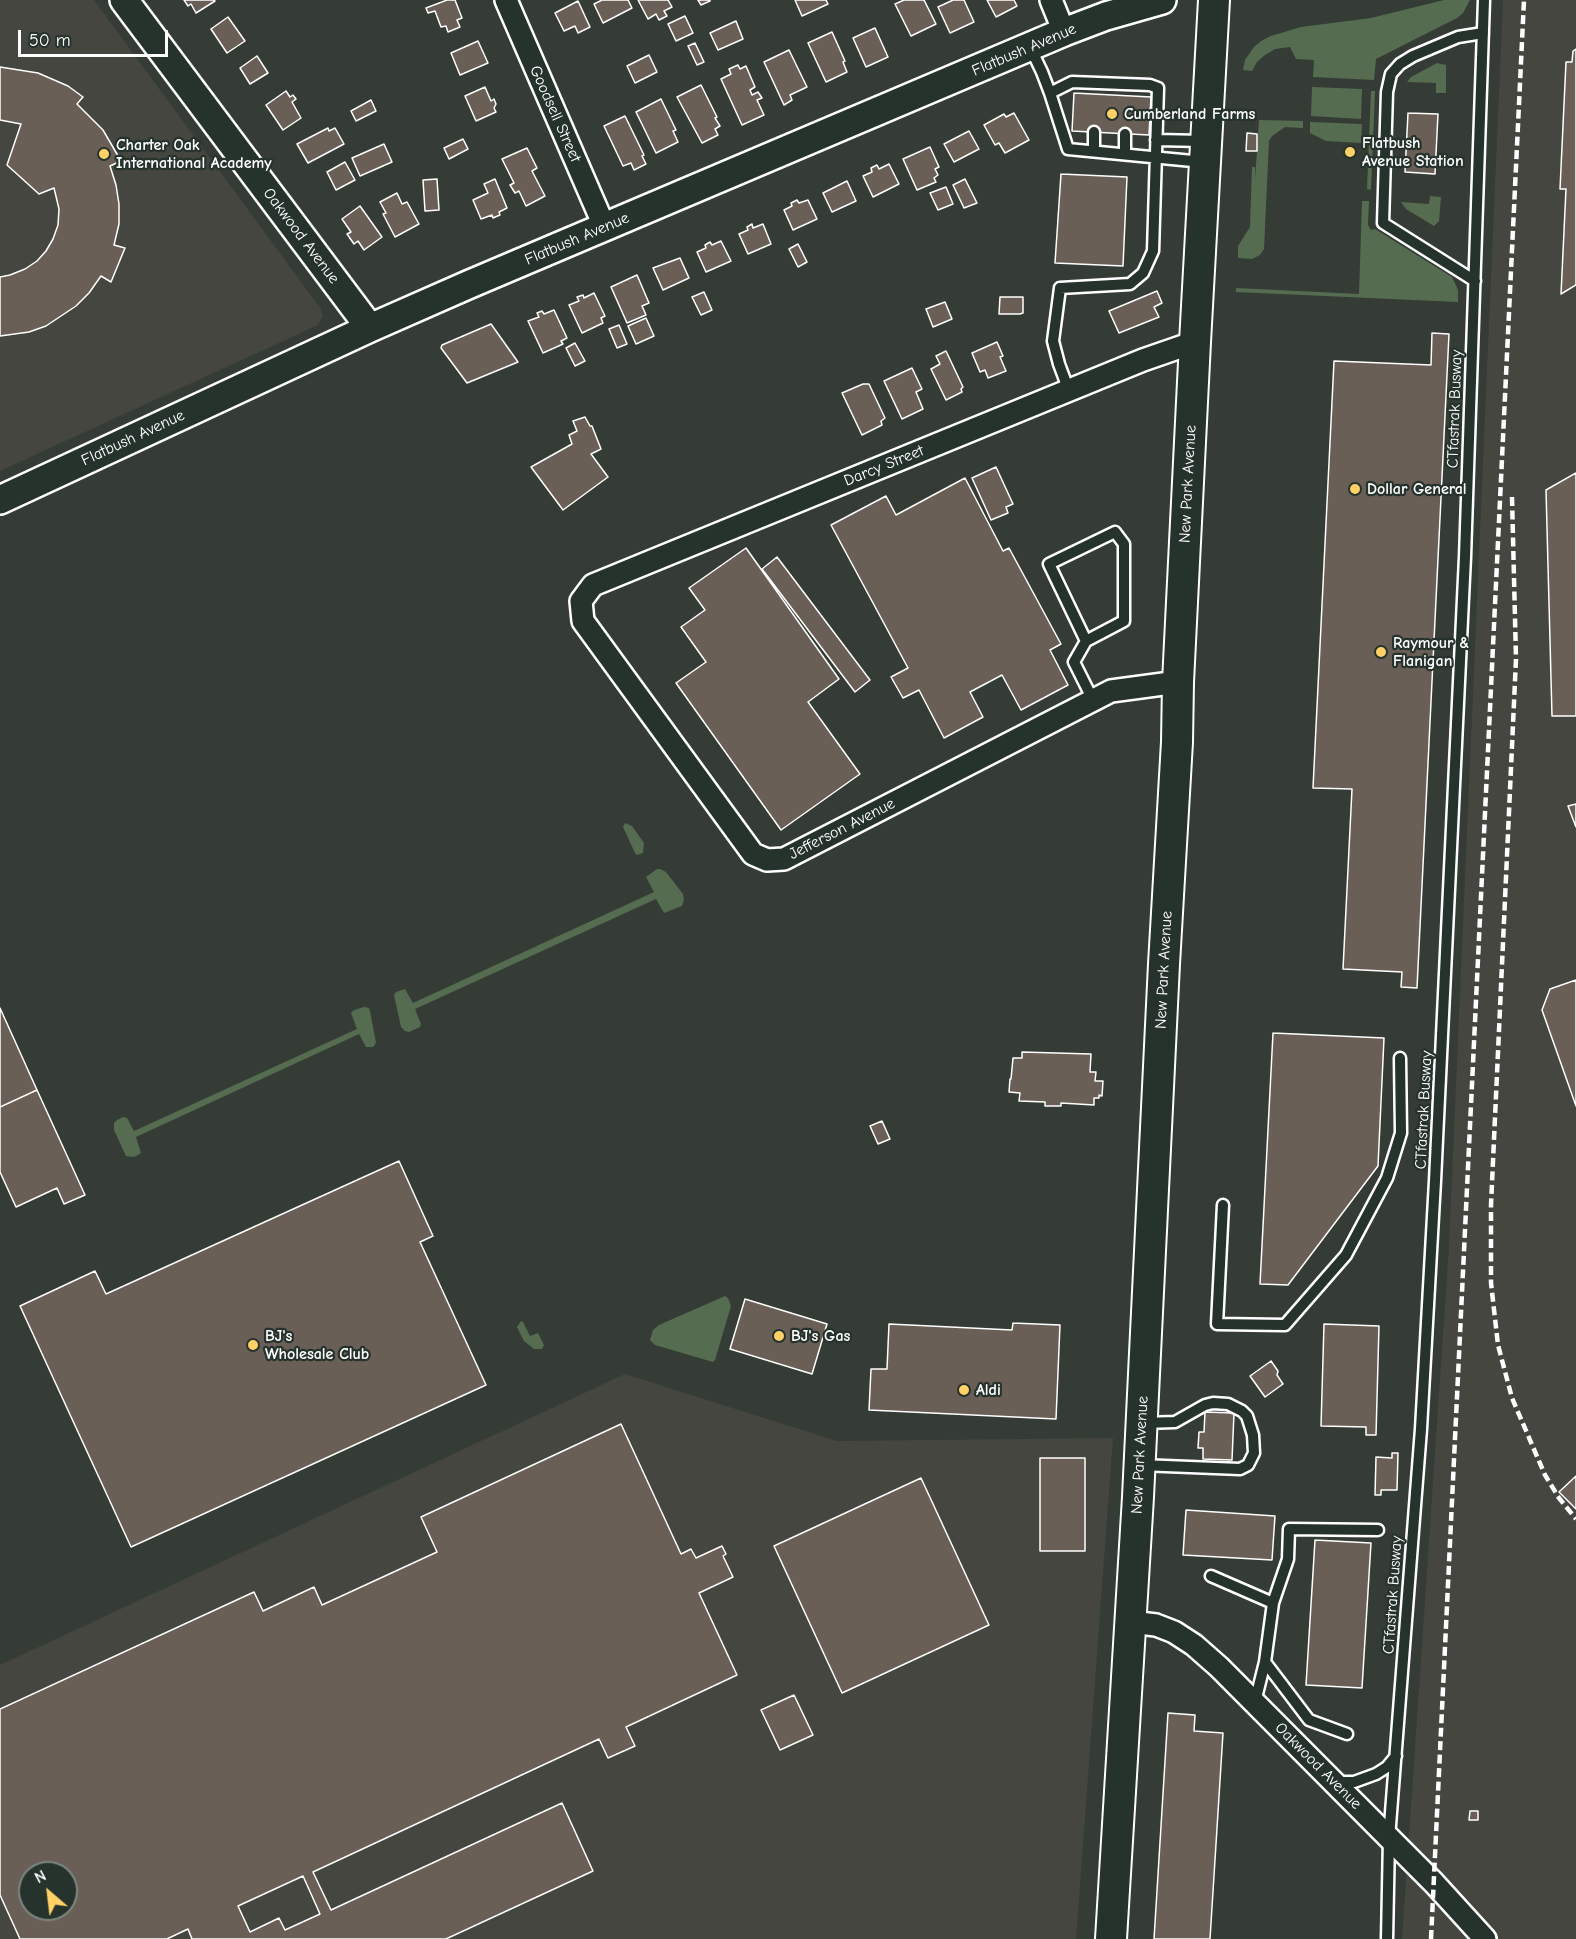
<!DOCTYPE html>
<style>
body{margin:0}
#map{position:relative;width:1576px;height:1939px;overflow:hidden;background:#343c35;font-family:"Comic Neue",sans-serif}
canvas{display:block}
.north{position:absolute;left:18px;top:1861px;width:60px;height:60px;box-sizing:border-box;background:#26332d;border:2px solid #7d8581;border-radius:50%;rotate:332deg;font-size:16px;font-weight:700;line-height:24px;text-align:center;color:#fff}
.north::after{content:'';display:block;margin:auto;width:21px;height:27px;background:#ffd166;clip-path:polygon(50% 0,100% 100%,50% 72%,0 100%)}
.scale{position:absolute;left:18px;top:30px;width:150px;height:27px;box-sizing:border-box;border:3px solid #fff;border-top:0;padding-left:8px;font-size:18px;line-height:21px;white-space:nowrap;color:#fff;-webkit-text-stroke:4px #26332d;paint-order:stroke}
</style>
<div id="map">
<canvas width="1576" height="1939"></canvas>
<div class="north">N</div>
<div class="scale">50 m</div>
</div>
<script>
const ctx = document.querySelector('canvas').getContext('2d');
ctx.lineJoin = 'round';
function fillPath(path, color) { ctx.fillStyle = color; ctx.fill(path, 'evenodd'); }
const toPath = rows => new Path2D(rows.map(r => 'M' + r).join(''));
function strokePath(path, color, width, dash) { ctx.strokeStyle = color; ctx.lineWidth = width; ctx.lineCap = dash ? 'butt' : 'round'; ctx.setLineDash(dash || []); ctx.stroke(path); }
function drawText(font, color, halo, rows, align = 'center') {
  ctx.font = font + ' "Comic Neue",sans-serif'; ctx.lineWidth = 4.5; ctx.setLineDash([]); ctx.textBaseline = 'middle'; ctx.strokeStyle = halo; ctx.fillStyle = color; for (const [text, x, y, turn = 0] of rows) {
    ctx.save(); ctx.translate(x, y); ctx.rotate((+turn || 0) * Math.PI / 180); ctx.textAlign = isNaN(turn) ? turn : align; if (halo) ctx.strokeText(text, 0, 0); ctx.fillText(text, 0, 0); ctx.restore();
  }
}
const built = toPath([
 [0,0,94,0,321,309,323,316,318,325,0,471],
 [1503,0,1576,0,1576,1939,1402,1939,1449,1246],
 [625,1374,837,1441,1113,1438,1076,1939,0,1939,0,1665],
 [30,1873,66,1873,66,1909,30,1909]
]);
const green = toPath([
 [1444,0,1470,0,1463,13,1457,18,1376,59,1374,80,1313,77,1314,60,1296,59,1290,47,1275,49,1265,55,1257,62,1252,71,1243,70,1245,60,1254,47,1261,41,1271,36,1301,27,1371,18],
 [1437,63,1446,65,1446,93,1436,93,1436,83,1407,82,1411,77],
 [1312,87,1362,89,1361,119,1311,116],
 [1371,91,1375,91,1371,190,1367,189],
 [1259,120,1303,121,1303,128,1285,127,1272,136,1269,141,1264,249,1260,255,1252,259,1238,258,1238,246,1250,227,1252,167,1255,167,1255,180],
 [1310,122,1362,124,1361,143,1326,141,1310,133],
 [1430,196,1441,197,1439,221,1434,226,1406,209,1401,202,1429,204],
 [1362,201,1369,201,1368,225,1371,230,1375,229,1452,277,1458,290,1458,302,1236,292,1236,288,1359,294],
 [625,823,632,826,644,843,643,853,637,855,635,853,623,827],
 [657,869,660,869,666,872,683,894,684,900,682,906,664,913,656,899,415,1009,421,1024,420,1027,409,1032,405,1031,401,1027,394,995,396,992,405,989,413,1003,654,892,646,877],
 [364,1007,369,1008,370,1011,376,1043,373,1047,366,1047,359,1034,136,1137,141,1153,134,1157,126,1156,114,1130,114,1123,117,1120,123,1117,127,1118,134,1131,357,1029,351,1013,354,1010],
 [725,1296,728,1298,731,1306,715,1360,713,1362,655,1345,650,1340,653,1330,659,1325],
 [521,1321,523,1322,530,1336,538,1333,544,1345,542,1349,534,1349,524,1341,517,1327]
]);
const building = toPath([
 [184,0,214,0,215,1,196,13,191,4,188,6,184,0],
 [447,0,455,0,462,18,457,20,460,27,448,32,446,26,441,27,435,11,428,13,426,8,447,0],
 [602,0,628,0,632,8,603,23,594,4,602,0],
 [638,0,668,0,672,7,664,11,667,16,659,20,656,14,648,19,638,0],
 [698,0,710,0,710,1,701,5,698,0],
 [795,0,826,0,828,4,802,16,795,0],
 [904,0,924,0,936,24,911,36,895,4,904,0],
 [953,0,964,0,974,22,950,33,938,7,953,0],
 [987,0,1014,0,1017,6,996,17,987,0],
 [578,1,590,27,578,33,575,26,564,31,555,13,578,1],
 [685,16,693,33,676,41,668,24,685,16],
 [228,17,245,41,227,53,211,29,228,17],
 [736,21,743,39,718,50,710,33,736,21],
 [875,28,888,57,866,67,853,38,875,28],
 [832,32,845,61,843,62,847,72,826,82,808,43,832,32],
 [478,41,488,63,460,75,451,53,478,41],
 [695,43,704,62,697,65,688,46,695,43],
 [1576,49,1576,285,1561,294,1566,189,1560,189,1566,62,1572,62,1573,51,1576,49],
 [789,50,807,87,790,95,792,100,784,105,764,62,789,50],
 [649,55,657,72,635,83,627,66,649,55],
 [257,56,268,73,250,84,240,68,257,56],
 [738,65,740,69,746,66,755,87,750,90,752,95,758,92,762,98,757,100,764,115,742,125,721,79,731,74,729,69,738,65],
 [0,67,38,73,68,86,83,97,77,104,103,130,121,161,110,166,116,185,119,204,119,224,114,245,125,248,111,282,101,276,89,293,76,306,46,326,29,332,0,336,0,277,10,275,25,269,37,261,46,251,53,239,58,225,59,209,54,188,39,194,7,165,21,124,0,120,0,67],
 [701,85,717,117,715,118,720,126,715,129,718,135,702,143,677,97,701,85],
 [485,87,491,101,494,99,496,104,494,108,496,112,476,121,465,96,485,87],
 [286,91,290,97,293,95,296,99,292,102,301,118,283,130,266,105,286,91],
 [1074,93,1151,97,1149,135,1072,131,1074,93],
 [661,99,676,130,673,131,678,142,656,153,636,112,661,99],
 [371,100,376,111,356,121,351,111,371,100],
 [1014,113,1029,140,1005,153,999,143,995,145,984,125,1004,114,1006,117,1014,113],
 [1408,113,1438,114,1435,174,1405,172,1408,113],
 [625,116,644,155,642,156,646,164,634,170,631,163,623,166,604,126,625,116],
 [328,128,329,131,335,128,344,144,308,163,297,144,328,128],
 [969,131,979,149,954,162,944,144,969,131],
 [1247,133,1257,134,1257,151,1246,151,1247,133],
 [463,139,468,149,449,159,444,148,463,139],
 [384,144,392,162,360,176,352,158,384,144],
 [930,147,939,167,935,169,938,175,934,178,936,182,917,190,903,159,930,147],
 [527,148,537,168,532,171,545,196,526,206,519,191,515,193,510,185,514,183,502,159,527,148],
 [345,162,355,180,336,190,327,172,345,162],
 [889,164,899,184,873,197,863,176,872,172,871,168,877,165,879,169,889,164],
 [1061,174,1127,177,1123,266,1055,263,1061,174],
 [437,179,439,210,425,211,423,180,437,179],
 [495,179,507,208,499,212,500,215,493,218,492,215,481,219,473,200,488,193,484,184,495,179],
 [965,179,977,203,964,208,953,185,965,179],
 [847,181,856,201,832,212,823,193,847,181],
 [946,187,953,204,938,210,930,193,946,187],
 [397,193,402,204,407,202,419,224,395,237,383,214,386,213,380,202,397,193],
 [797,200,799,203,808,200,817,219,793,230,784,210,792,206,791,203,797,200],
 [360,206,382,237,364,250,358,241,354,244,347,234,351,232,342,219,360,206],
 [752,224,753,228,763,224,771,244,748,254,739,234,748,230,747,227,752,224],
 [721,241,731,261,706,272,697,252,706,248,705,245,710,242,712,245,721,241],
 [798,244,807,262,798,267,789,249,798,244],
 [680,258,689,278,663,290,653,268,680,258],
 [637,275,649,303,642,306,646,315,627,323,611,287,637,275],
 [1157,291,1162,303,1154,307,1159,317,1119,333,1109,311,1157,291],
 [704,292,712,310,701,315,692,297,704,292],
 [594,293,605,316,601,318,603,323,582,333,569,305,579,301,577,297,583,295,584,298,594,293],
 [1000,297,1023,297,1023,313,1020,314,999,314,1000,297],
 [945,302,952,319,933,327,926,309,945,302],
 [554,310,567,338,561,341,563,344,543,353,528,321,539,317,537,313,542,311,544,314,554,310],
 [646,318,654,336,636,344,628,326,646,318],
 [491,324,518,362,467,383,441,348,442,345,491,324],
 [619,325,627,344,617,348,609,329,619,325],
 [1432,333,1449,334,1417,988,1401,987,1402,972,1343,969,1352,789,1313,788,1334,361,1431,365,1432,333],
 [997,342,1003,356,1000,357,1006,371,988,378,985,370,980,372,972,353,997,342],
 [575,343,585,361,575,366,566,348,575,343],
 [946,351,963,387,961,389,962,392,946,400,931,369,940,364,936,356,946,351],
 [912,368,922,389,916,392,923,409,902,419,884,381,912,368],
 [863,384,869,384,885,418,881,421,882,425,862,435,842,393,863,384],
 [585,417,590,426,592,426,601,449,591,454,608,477,563,510,531,467,572,444,569,435,577,431,573,421,585,417],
 [996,467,1013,504,1006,507,1008,513,991,520,972,478,996,467],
 [1576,473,1576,716,1552,716,1546,490,1576,473],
 [965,478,1003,551,1009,548,1061,644,1050,650,1068,685,1021,710,1002,675,970,692,983,717,944,738,919,690,903,698,891,677,908,668,831,525,886,496,896,515,965,478],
 [746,548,839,679,808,702,860,774,781,830,676,683,706,662,681,627,705,610,689,588,746,548],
 [777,557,870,680,855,692,762,569,777,557],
 [1576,804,1576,827,1568,806,1576,804],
 [1576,980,1576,1106,1542,1010,1550,989,1576,980],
 [0,1008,37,1090,0,1107,0,1008],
 [1273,1033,1384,1038,1378,1166,1288,1285,1260,1284,1273,1033],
 [1022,1052,1091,1054,1090,1072,1096,1072,1095,1081,1103,1081,1102,1096,1099,1095,1099,1098,1094,1098,1094,1105,1061,1103,1061,1106,1045,1106,1045,1102,1019,1101,1020,1093,1009,1092,1010,1079,1011,1079,1013,1058,1022,1058,1022,1052],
 [37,1090,85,1195,64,1204,57,1188,16,1207,0,1172,0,1107,37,1090],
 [882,1121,890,1139,878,1144,870,1126,882,1121],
 [399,1161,433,1236,420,1242,486,1385,131,1547,20,1306,95,1271,106,1294,399,1161],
 [745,1299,827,1324,812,1374,730,1349,745,1299],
 [1013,1323,1060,1325,1056,1419,869,1410,871,1369,887,1369,889,1324,1012,1330,1013,1323],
 [1324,1324,1379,1326,1376,1435,1366,1435,1366,1427,1321,1426,1324,1324],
 [1271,1361,1278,1371,1277,1375,1283,1384,1265,1397,1250,1376,1271,1361],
 [1205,1412,1234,1413,1232,1460,1203,1459,1203,1448,1198,1448,1199,1432,1204,1432,1205,1412],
 [621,1424,681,1554,691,1549,696,1558,722,1546,726,1554,723,1556,733,1577,699,1593,737,1675,626,1727,635,1746,608,1758,599,1739,313,1872,331,1910,562,1803,593,1871,446,1939,192,1939,188,1929,167,1939,20,1939,0,1895,0,1709,254,1592,263,1611,314,1587,322,1605,437,1552,421,1517,621,1424],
 [30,1873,66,1873,66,1909,30,1909,30,1873],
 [303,1876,320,1914,285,1930,279,1918,250,1932,238,1906,303,1876],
 [1392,1453,1398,1453,1397,1490,1381,1490,1381,1495,1375,1495,1376,1457,1392,1458,1392,1453],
 [1040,1458,1085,1458,1085,1551,1040,1551,1040,1458],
 [1576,1476,1576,1509,1559,1492,1576,1476],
 [921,1478,989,1625,842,1693,774,1546,921,1478],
 [1186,1510,1275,1516,1272,1560,1183,1555,1186,1510],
 [1315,1540,1371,1543,1362,1688,1306,1685,1315,1540],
 [794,1695,813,1735,780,1750,761,1710,794,1695],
 [1168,1713,1195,1715,1194,1731,1223,1733,1210,1939,1154,1939,1168,1713],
 [1470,1811,1478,1811,1478,1820,1469,1820,1470,1811]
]);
const service = toPath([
 [1030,47,1042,72,1050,93,1072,82,1150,85,1158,88,1153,251,1143,273,1130,284,1060,288,1053,341,1059,364,1069,391],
 [1050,93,1068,149,1203,162],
 [1094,132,1094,151],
 [1156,140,1203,141],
 [1125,154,1125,134],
 [1475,281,1383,223,1387,92,1391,74,1400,64,1413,56,1458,37,1483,33],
 [1086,641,1124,621,1124,544,1115,532,1049,564,1086,641,1074,662,1093,700],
 [1223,1205,1217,1324,1285,1325,1346,1255,1387,1178,1401,1133,1400,1058],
 [1140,1465,1240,1469,1248,1465,1254,1453,1253,1435,1247,1416,1242,1411,1228,1404,1213,1403,1205,1405,1175,1422,1143,1423],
 [1211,1576,1273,1603,1265,1662,1255,1702],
 [1273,1603,1288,1559,1289,1529,1378,1530],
 [1265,1662,1309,1720,1347,1734],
 [1337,1782,1354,1782,1376,1774,1387,1767,1396,1756],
 [1387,1939,1389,1838,1421,1429,1435,1181,1465,557,1484,0]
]);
const minor = toPath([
 [506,0,605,228],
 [1051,0,1064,32],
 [1178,682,1111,691,784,859,767,860,753,854,583,621,581,601,593,585,1143,360,1195,342],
 [1131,1622,1156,1625,1174,1632,1194,1645,1219,1667,1434,1883,1485,1939]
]);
const tertiary = toPath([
 [124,0,370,328],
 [0,500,370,328,470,284,1064,32,1106,16,1162,0]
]);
const secondary = toPath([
 [1111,1939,1138,1497,1164,964,1177,742,1178,682,1195,342,1214,0]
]);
const rail = toPath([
 [1512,497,1516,659,1491,1205,1491,1283,1498,1345,1512,1398,1545,1475,1559,1498,1576,1519],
 [1431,1939,1524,0]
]);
const markers = [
 [1112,114,6,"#ffd166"],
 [1350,152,6,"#ffd166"],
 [104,154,6,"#ffd166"],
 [1355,489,6,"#ffd166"],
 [1381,652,6,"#ffd166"],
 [779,1336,6,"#ffd166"],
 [253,1345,6,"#ffd166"],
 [964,1390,6,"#ffd166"]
];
const streetNames = [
 ["Flatbush Avenue",1024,50,-23],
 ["Goodsell Street",555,114,66],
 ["Oakwood Avenue",301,236,53],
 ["Flatbush Avenue",577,239,-23],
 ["CTfastrak Busway",1455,409,-88],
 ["Flatbush Avenue",133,438,-25],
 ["Darcy Street",884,466,-22],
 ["New Park Avenue",1188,484,-87],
 ["Jefferson Avenue",842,829,-27],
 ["New Park Avenue",1164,970,-87],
 ["CTfastrak Busway",1424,1110,-87],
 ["New Park Avenue",1140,1455,-87],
 ["CTfastrak Busway",1393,1595,-86],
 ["Oakwood Avenue",1318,1766,45]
];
const poiNames = [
 ["Cumberland Farms",1124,114],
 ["Flatbush",1362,143],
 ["Avenue Station",1362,161],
 ["Charter Oak",116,145],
 ["International Academy",116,163],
 ["Dollar General",1367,489],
 ["Raymour &",1393,643],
 ["Flanigan",1393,661],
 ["BJ's",265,1336],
 ["Wholesale Club",265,1354],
 ["BJ's Gas",791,1336],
 ["Aldi",976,1390]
];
fillPath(built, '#44463f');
fillPath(green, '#566c51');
fillPath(building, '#6a5f56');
strokePath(building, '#fff', 1.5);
strokePath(service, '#fff', 15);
strokePath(minor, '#fff', 26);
strokePath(tertiary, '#fff', 32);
strokePath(secondary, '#fff', 34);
strokePath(service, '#26332d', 10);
strokePath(minor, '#26332d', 21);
strokePath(tertiary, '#26332d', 27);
strokePath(secondary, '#26332d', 30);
strokePath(rail, '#fff', 4.5, [9, 4.5]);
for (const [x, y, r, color] of markers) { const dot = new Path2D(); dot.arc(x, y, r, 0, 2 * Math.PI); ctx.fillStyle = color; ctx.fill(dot); strokePath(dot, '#26332d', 2); }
drawText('16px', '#fff', '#26332d', streetNames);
drawText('bold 16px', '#fff', '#26332d', poiNames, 'left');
</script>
